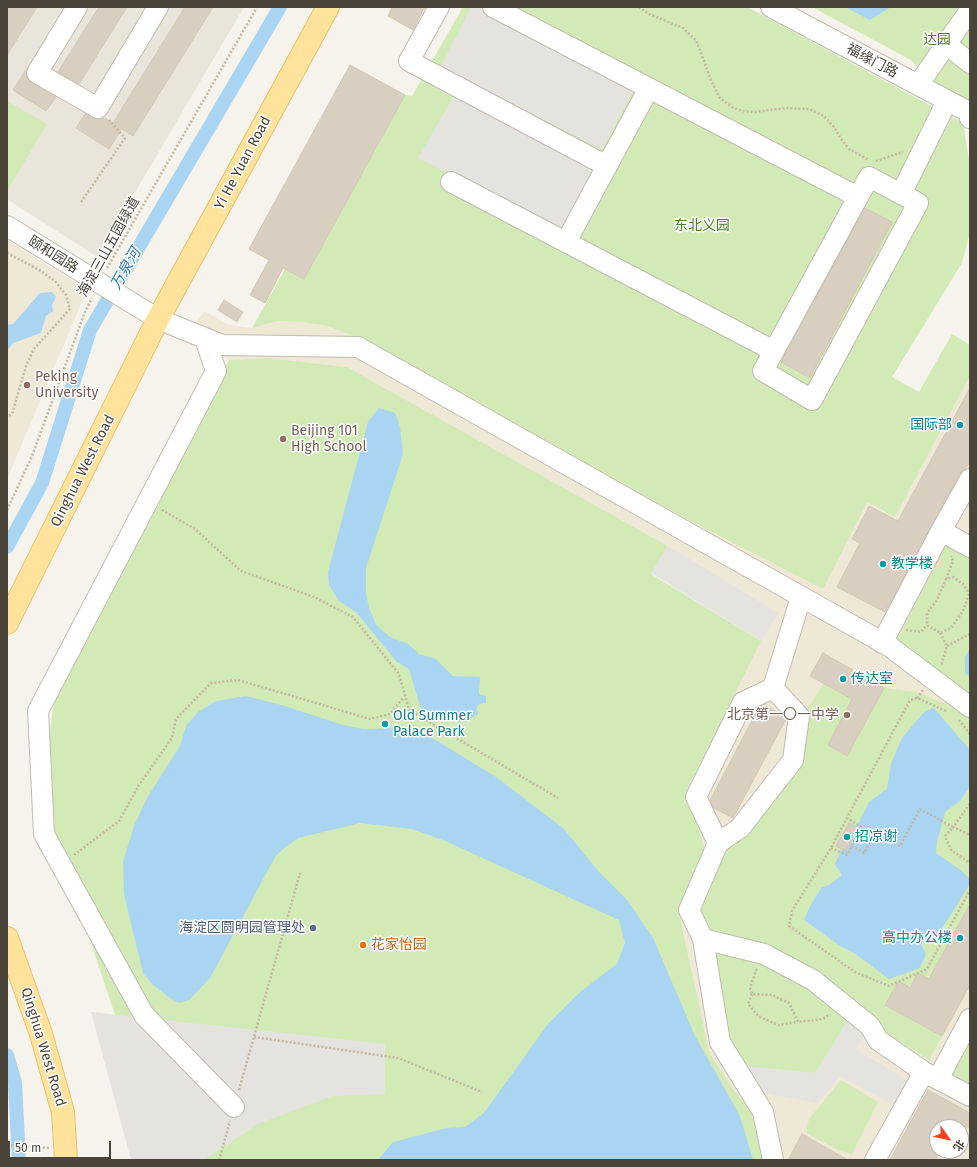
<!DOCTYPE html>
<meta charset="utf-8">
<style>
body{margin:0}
#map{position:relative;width:977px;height:1167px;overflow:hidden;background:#f6f3ec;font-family:"Fira Sans","Noto Sans SC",sans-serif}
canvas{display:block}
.frame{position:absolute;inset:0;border:8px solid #4b4439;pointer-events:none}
.north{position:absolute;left:929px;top:1119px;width:40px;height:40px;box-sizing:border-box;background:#fff;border:1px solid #b7b4b0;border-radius:50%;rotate:123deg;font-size:11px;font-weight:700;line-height:16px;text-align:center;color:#4b4439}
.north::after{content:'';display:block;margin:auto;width:14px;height:18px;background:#fc3f1d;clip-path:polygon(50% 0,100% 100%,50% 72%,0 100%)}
.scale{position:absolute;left:8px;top:1141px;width:103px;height:18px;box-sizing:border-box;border:2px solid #4b4439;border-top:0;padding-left:5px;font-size:12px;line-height:14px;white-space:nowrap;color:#4b4439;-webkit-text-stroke:3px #fff;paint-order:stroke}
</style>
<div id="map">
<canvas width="977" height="1167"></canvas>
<div class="frame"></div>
<div class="north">北</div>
<div class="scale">50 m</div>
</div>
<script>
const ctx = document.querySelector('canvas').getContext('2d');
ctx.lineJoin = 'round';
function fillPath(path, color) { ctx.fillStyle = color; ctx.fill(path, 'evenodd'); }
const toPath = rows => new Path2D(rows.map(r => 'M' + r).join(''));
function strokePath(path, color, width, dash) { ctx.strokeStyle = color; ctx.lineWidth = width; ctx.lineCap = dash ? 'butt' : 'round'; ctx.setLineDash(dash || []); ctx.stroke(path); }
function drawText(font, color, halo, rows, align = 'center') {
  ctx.font = font + ' "Fira Sans","Noto Sans SC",sans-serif'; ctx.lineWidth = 3; ctx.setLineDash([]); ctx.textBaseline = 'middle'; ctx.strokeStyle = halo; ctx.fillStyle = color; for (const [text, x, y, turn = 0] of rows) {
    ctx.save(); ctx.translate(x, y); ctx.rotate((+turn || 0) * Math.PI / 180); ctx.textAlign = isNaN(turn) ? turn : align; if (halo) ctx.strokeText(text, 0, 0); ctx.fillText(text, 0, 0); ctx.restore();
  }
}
const residential = toPath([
 [7,7,244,7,97,257,7,199]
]);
const education = toPath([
 [7,240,87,290,7,479],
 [204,311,229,325,252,328,278,321,302,322,327,326,376,345,867,501,895,517,970,376,970,1160,767,1160,752,1112,732,1088,708,1050,703,1022,679,914,706,853,687,790,760,641,668,546,347,367,268,358,229,360,185,341],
 [937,1127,961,1127,961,1151,937,1151]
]);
const green = toPath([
 [463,7,747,7,963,123,970,167,970,232,962,263,892,377,919,392,952,334,970,345,970,376,895,517,867,502,823,589,683,517,376,345,327,326,302,322,278,321,252,328,285,269,304,279,405,95,412,96],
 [812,7,970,7,970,118,947,101,911,60],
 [7,101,47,124,7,191],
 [268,358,347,367,668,546,651,574,761,641,687,790,706,853,679,914,703,1022,708,1050,732,1088,752,1112,760,1126,767,1160,144,1160,121,1033,52,826,46,761,56,687,229,360],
 [950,536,970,547,970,698,896,642],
 [824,683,871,710,884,688,917,692,960,710,970,718,970,904,929,979,918,973,910,988,899,982,885,1005,942,1036,929,1060,885,1032,862,1005,779,950,706,929,697,910,722,848,801,763,806,711],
 [716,947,767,961,850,1017,815,1073,739,1066,722,1041,710,956],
 [970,1019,970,1096,938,1079],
 [841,1080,878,1102,852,1154,840,1151,806,1133,809,1119]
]);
const parking = toPath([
 [471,7,478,7,634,90,602,149,440,68],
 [455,94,595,167,562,230,418,158],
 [668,546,778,613,761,641,651,573],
 [91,1012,385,1044,385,1094,333,1096,258,1124,203,1160,131,1160],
 [853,1013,870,1026,856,1049,916,1086,903,1110,840,1076,818,1103,750,1091,734,1065,815,1073]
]);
const water = toPath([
 [845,7,891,7,870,20],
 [52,292,56,297,52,305,53,311,46,316,41,333,13,343,7,351,7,325,13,324,40,293],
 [379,408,395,413,400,427,403,454,366,568,366,593,369,608,376,625,390,637,408,644,419,654,436,659,453,676,480,677,479,694,486,696,486,703,479,704,476,709,478,714,465,722,435,719,431,721,418,712,421,709,409,669,397,662,356,612,339,601,329,585,328,572,368,422],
 [970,648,970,677,965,673,965,657],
 [246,696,285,706,343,725,363,729,404,728,429,736,496,777,563,828,599,872,628,901,653,938,695,1036,740,1116,753,1160,378,1160,393,1142,447,1128,465,1127,484,1113,548,1024,580,992,617,964,625,943,619,920,443,840,412,829,360,823,298,838,284,848,275,857,210,978,189,1000,179,1003,170,998,152,984,143,973,124,894,123,862,134,826,147,798,180,746,186,726,198,712,216,701],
 [934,708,970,750,970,786,961,800,945,812,937,842,936,853,962,871,970,880,970,884,936,938,927,936,921,944,926,954,920,968,889,979,857,955,839,945,804,920,810,906,822,887,829,885,842,875,835,864,842,849,854,832,869,802,887,789,891,764,902,738,925,711]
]);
const canal = toPath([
 [7,547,42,483,90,330,280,7],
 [7,1055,15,1083,19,1160]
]);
const building = toPath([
 [7,7,37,7,7,55,7,7],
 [99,7,127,7,79,84,58,72,99,7],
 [185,7,213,7,133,136,122,129,109,149,76,128,85,114,98,119,104,118,113,123,185,7],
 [392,7,425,7,413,30,388,16,392,7],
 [350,65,405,95,304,279,283,268,265,303,250,295,269,260,249,249,350,65],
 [26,70,27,78,31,83,56,97,46,111,13,90,26,70],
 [865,208,892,222,810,378,781,362,865,208],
 [224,300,243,312,237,322,218,310,224,300],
 [970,388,970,462,966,468,960,473,885,612,837,587,860,543,852,539,869,506,898,521,970,388],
 [823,653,884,688,847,756,828,745,852,699,810,676,823,653],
 [764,705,781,714,786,719,733,818,714,808,710,801,759,707,764,705],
 [849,823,858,828,846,851,836,846,849,823],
 [970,904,970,985,942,1036,885,1005,899,981,910,988,918,973,929,979,970,904],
 [928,1090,970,1113,970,1127,937,1127,937,1160,890,1160,928,1090],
 [802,1134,848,1160,788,1160,802,1134]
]);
const path = toPath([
 [639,7,649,14,683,28,696,40,711,80,720,98,732,107,742,111,755,112,786,108,809,109,824,116,834,127,841,139,849,149,869,160],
 [876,161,903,152],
 [81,202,125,138,109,120],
 [7,253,39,270,55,281,66,295,70,309,34,349,26,366,12,414,7,417],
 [107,268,257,7],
 [7,510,32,456,85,312,92,298],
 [162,510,195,529,241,571,314,597,353,617,399,674,409,710,558,798],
 [946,579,953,561,951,556],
 [969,594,963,611,951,628,940,633,927,625,927,613,937,600,946,579,953,577,963,584,970,595],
 [906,630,921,632,927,625],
 [940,633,947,646,941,666],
 [947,646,970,634],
 [917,698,923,690],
 [946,711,917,698,910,700,831,848,792,911,789,926,855,972,889,986,927,969,970,890],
 [959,720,970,734],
 [970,804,953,827,970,835],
 [852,846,864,853,875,832,900,846,920,809,953,827,945,836,951,850,970,863],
 [831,848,847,855,852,846,861,827,847,818],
 [74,855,119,821,139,785,172,738,176,719,211,683,238,680,370,719,390,714,404,697],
 [757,969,750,987,752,994,772,995,789,1003,798,1022,823,1019,830,1014],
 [752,994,748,1004,758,1016,778,1025,798,1022],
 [254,1037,398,1058,482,1092],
 [239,1090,300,873],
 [7,1145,49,1148],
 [219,1160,230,1121]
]);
const minor = toPath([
 [77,7,37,73,98,108,158,7],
 [439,7,409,61,607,166],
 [493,7,858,197],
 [771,7,969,112,970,118],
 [946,44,970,63],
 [918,85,970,10],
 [869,177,918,203,812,400,763,371,869,177],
 [451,182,774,351],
 [901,194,947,101],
 [7,226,158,319,222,345,358,347,889,646,970,707],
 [566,242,649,88],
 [205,339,216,371,38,711,44,834,144,1015,234,1107],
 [941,531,970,479],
 [801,597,773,688,799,716,793,760,740,828,718,843,689,910,703,939,764,954,813,980,870,1026,878,1040,924,1072,970,1096],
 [882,643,941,531,970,547],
 [718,843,696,797,743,702,773,688],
 [703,939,720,1042,763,1112,773,1160],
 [938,1079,970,1019],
 [875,1160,924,1072]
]);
const major = toPath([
 [7,623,158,319,328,7],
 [7,938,41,1034,63,1112,66,1160]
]);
const markers = [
 [27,385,4,"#8d6e63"],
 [960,425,4,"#0f9aa8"],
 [283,439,4,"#8d6e63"],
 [883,564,4,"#0f9aa8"],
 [843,679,4,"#0f9aa8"],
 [847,715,4,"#8d6e63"],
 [385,724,4,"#0f9aa8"],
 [847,837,4,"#0f9aa8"],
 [313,928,4,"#5c6f8a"],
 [960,938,4,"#0f9aa8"],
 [363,945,4,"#e8710a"]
];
const parkNames = [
 ["达园",937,40],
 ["东北义园",702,226]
];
const streetNames = [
 ["福缘门路",872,61,28],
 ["Yi He Yuan Road",243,163,-62],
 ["海淀三山五园绿道",109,247,-61],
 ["颐和园路",53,255,32],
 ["Qinghua West Road",83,471,-63],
 ["Qinghua West Road",43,1047,73]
];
const educationNames = [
 ["Peking",35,377],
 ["University",35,393],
 ["Beijing 101",291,431],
 ["High School",291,447],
 ["北京第一〇一中学",839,715,"right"]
];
const cultureNames = [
 ["国际部",952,425,"right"],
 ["教学楼",891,564],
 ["传达室",851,679],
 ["Old Summer",393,716],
 ["Palace Park",393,732],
 ["招凉谢",855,837],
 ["高中办公楼",952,938,"right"]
];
const serviceNames = [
 ["海淀区圆明园管理处",305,928]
];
const foodNames = [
 ["花家怡园",371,945]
];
const waterNames = [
 ["万泉河",126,269,-60]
];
fillPath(residential, '#eae5da');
fillPath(education, '#efe8d6');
fillPath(green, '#d2eab5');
fillPath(parking, '#e5e3e0');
fillPath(water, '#a9d4f2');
strokePath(canal, '#a9d4f2', 14);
fillPath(building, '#d8cfc1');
strokePath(building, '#d3c7b4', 1);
strokePath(minor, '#c2bbae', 22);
strokePath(major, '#e6c16a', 24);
strokePath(path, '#c4b79f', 2.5, [2, 2]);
strokePath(minor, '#fff', 20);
strokePath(major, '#ffe39c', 22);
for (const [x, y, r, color] of markers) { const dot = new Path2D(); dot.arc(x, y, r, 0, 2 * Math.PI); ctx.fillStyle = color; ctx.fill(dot); strokePath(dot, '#fff', 1.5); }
drawText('14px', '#4a7f2a', '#fff', parkNames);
drawText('14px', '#4b4439', '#fff', streetNames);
drawText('14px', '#785e54', '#fff', educationNames, 'left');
drawText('14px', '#0d838f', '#fff', cultureNames, 'left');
drawText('14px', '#4e5e75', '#fff', serviceNames, 'right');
drawText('14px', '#c56008', '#fff', foodNames, 'left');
drawText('italic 15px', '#2e7ab2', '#fff', waterNames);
</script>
